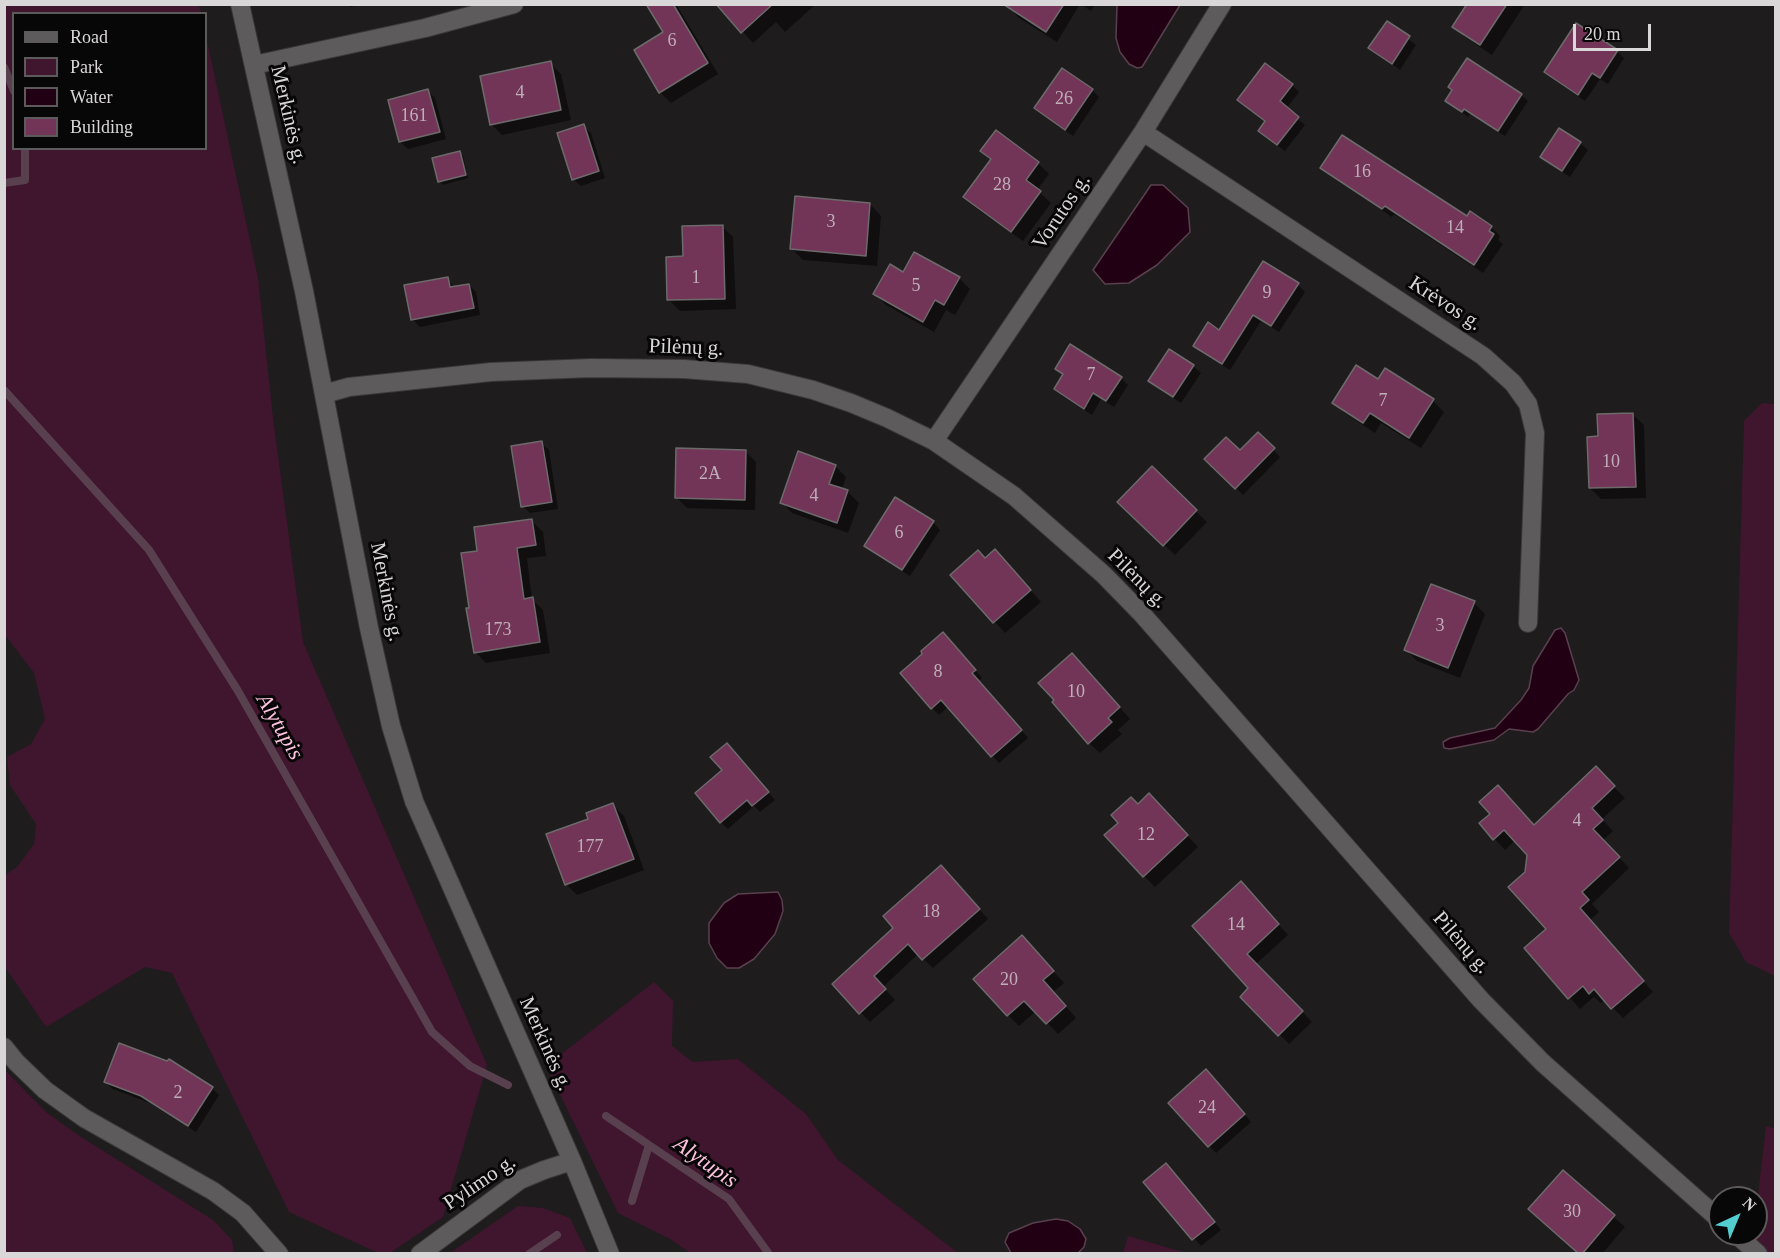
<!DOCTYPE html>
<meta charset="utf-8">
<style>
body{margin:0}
#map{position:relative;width:1780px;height:1258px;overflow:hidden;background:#1e1c1d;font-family:Georgia,serif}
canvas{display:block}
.frame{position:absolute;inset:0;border:6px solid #d9d7d8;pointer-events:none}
.legend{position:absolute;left:12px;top:12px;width:195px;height:138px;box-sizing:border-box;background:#080707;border:2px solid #5c5a5b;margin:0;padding:8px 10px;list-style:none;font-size:18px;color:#d9d7d8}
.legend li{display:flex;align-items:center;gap:12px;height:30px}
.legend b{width:30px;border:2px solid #5c5a5b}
.north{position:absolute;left:1708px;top:1186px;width:60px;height:60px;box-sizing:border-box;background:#080707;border:2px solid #5c5a5b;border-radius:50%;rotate:44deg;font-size:16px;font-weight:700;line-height:24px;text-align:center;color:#d9d7d8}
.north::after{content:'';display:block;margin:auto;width:21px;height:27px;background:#52cdd0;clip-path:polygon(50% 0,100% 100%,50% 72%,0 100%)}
.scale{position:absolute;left:1573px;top:24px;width:78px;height:27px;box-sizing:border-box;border:3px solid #d9d7d8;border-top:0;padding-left:8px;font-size:18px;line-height:21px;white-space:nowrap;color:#d9d7d8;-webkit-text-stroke:4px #080707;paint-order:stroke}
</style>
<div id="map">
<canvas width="1780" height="1258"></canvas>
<div class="frame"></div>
<ul class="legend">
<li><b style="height:8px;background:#5e5b5d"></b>Road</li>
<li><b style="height:16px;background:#40152e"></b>Park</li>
<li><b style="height:16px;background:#220013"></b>Water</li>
<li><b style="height:16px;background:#723557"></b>Building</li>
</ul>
<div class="north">N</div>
<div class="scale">20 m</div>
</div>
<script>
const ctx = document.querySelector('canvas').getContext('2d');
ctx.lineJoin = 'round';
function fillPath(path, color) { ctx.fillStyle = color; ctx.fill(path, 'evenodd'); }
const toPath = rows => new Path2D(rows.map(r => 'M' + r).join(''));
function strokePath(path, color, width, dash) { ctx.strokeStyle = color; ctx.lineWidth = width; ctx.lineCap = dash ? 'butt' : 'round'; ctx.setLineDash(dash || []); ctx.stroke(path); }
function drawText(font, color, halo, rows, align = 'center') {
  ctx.font = font + ' Georgia,serif'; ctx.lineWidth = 6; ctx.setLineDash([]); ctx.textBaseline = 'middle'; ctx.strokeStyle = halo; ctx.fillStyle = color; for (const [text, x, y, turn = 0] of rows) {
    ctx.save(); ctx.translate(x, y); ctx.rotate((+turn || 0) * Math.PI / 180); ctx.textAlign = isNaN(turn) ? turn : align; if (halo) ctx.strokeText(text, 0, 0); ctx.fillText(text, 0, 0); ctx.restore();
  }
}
const green = toPath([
 [5,4,199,5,201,13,14,14,14,148,206,148,206,36,258,278,273,418,303,642,487,1065,443,1217,390,1253,378,1253,289,1212,172,973,145,967,46,1027,5,967,5,875,17,867,34,844,36,824,10,785,7,757,31,744,45,719,34,673,5,635],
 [1762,403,1776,404,1775,976,1746,962,1729,933,1744,421],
 [654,982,673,1001,672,1046,693,1062,738,1059,806,1114,838,1160,958,1253,690,1253,670,1239,618,1213,546,1066],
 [4,1069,46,1112,78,1135,213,1220,232,1240,234,1253,5,1253],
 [1766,1126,1775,1129,1775,1253,1751,1254,1753,1234,1756,1234,1756,1212],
 [518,1206,543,1208,570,1218,587,1253,450,1253],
 [1128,1236,1186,1253,1123,1253]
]);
const water = toPath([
 [1117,5,1180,5,1142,67,1137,68,1129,64,1120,52,1116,38,1117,5],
 [1151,185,1163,185,1188,208,1190,232,1157,265,1129,283,1105,284,1093,270,1151,185],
 [1561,628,1565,633,1579,680,1574,690,1568,694,1538,729,1533,732,1509,729,1494,740,1450,749,1444,748,1443,742,1450,738,1495,728,1521,700,1529,688,1533,666,1555,630,1561,628],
 [778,892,782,900,783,911,775,934,754,959,739,968,727,968,717,958,709,943,709,923,724,903,738,894,778,892],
 [1056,1219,1068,1221,1080,1229,1086,1239,1084,1247,1078,1253,1011,1253,1005,1242,1009,1233,1033,1223,1056,1219]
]);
const shadow = toPath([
 [347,4,367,4,350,7],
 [648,4,676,4,718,74,671,103,660,92,665,33],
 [718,4,816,4,785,32,776,22,753,43],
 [1011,4,1080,4,1057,42,1019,18,1009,7],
 [1081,4,1095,4,1091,11],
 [1464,4,1525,4,1492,55,1465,37,1454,26,1467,7],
 [1387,23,1416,45,1400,70,1370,48],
 [1617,51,1624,58,1608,84,1600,79,1585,101,1553,79,1546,72],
 [550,63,561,74,571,120,502,135,491,124],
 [1292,85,1299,92,1286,109,1305,125,1285,151,1267,138,1266,122,1239,100],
 [1092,90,1099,97,1073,136,1036,108],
 [428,91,435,98,446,139,408,149,400,142],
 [1521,95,1528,101,1505,136,1470,114,1468,117,1447,101],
 [583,126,591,133,605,178,581,186,573,179],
 [1580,143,1588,150,1570,177,1550,164,1542,157],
 [982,151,1038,163,1049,174,1037,190,1051,203,1023,241,976,208,965,197,991,160],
 [460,153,463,156,468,178,443,185,440,181],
 [1322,168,1491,227,1500,236,1498,240,1503,244,1483,273,1394,214,1392,217,1332,177],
 [870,204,881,216,877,266,803,260,792,249],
 [722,226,733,237,736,309,680,311,669,300,684,258],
 [904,274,959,278,970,289,955,315,946,310,934,332,886,305,875,294],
 [447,279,455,288,469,285,476,292,480,315,420,327,412,319],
 [1298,285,1305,292,1279,332,1261,321,1230,370,1202,353,1195,345],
 [1193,366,1201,373,1181,403,1157,388,1150,381],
 [1057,369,1121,378,1128,385,1114,407,1101,399,1092,415,1063,396,1055,389,1064,376],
 [1385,370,1433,401,1444,412,1421,448,1381,423,1375,433,1345,413,1334,402,1378,381],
 [1632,414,1644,425,1646,498,1601,499,1590,488],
 [1258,434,1280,457,1243,495,1207,459,1240,452],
 [541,443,549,450,558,509,530,513,523,506],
 [745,451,756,462,755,510,687,508,676,497],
 [835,466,846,477,842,489,848,492,859,503,848,533,792,513,781,502],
 [1152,468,1207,522,1175,555,1119,502],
 [532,521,543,532,546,556,527,558,532,599,543,610,550,653,486,663,475,652,470,609],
 [933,522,940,530,910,576,873,553,866,545],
 [985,560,1006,562,1041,602,1005,633,953,575],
 [1474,603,1485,614,1460,678,1417,661,1406,650],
 [950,641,982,678,978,681,1028,738,999,763,949,706,939,715,932,708],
 [1083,666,1130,719,1118,730,1122,734,1100,753,1089,743],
 [734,752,775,800,760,812,754,806,728,829,721,822,724,771],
 [1596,769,1625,798,1602,819,1613,831,1603,840,1629,868,1592,904,1599,912,1590,920,1653,992,1623,1018,1605,1000,1601,1003,1594,997,1580,1009,1526,948,1548,929,1526,873,1528,855,1515,840,1505,850,1481,824,1534,827],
 [613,805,624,816,644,870,577,895,566,884],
 [1138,806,1160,806,1198,847,1155,887,1144,876],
 [951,876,988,919,933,968,918,954,883,987,895,1000,870,1022,834,984],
 [1250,893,1288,935,1256,964,1312,1022,1289,1044,1242,997,1250,988,1194,926],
 [1032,948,1064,983,1053,992,1076,1018,1058,1034,1036,1011,1019,1026,1008,1015],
 [1213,1078,1251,1122,1216,1153,1209,1146],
 [105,1082,212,1088,219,1095,196,1132,150,1103,113,1089],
 [1173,1172,1221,1230,1201,1246,1145,1182],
 [1563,1172,1625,1227,1602,1254,1579,1254]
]);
const stream = toPath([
 [4,67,14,91],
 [4,183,25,180,25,148],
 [4,390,149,550,238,691,432,1032,470,1066,508,1085],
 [606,1116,729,1199,769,1254],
 [632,1201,649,1145],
 [529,1254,557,1235]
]);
const building = toPath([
 [646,4,673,4,708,63,659,93,634,50,663,32,646,4],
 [716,4,773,4,741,33,716,4],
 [1003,4,1064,4,1046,32,1003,4],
 [1467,4,1507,4,1480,45,1452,27,1467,4],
 [1387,21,1410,36,1392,64,1368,48,1387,21],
 [1576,23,1618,50,1600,78,1592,73,1578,95,1544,72,1576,23],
 [1467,58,1522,94,1498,131,1464,109,1462,112,1445,101,1452,90,1448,87,1467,58],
 [551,61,561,110,490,125,480,76,551,61],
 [1265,63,1293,84,1280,101,1299,117,1277,145,1258,131,1265,121,1237,100,1265,63],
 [1062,68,1093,89,1065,130,1034,108,1062,68],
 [428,89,440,132,399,142,388,100,428,89],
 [584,124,599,171,572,180,557,133,584,124],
 [1559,128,1581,142,1562,171,1540,157,1559,128],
 [996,130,1039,162,1026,180,1041,191,1011,232,963,197,991,159,980,151,996,130],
 [1342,135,1467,216,1470,211,1492,226,1489,231,1494,234,1474,265,1385,206,1382,209,1320,168,1342,135],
 [460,151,466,175,438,182,432,158,460,151],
 [795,196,870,203,866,256,790,249,795,196],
 [723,225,725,299,667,300,666,257,683,256,682,226,723,225],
 [914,252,960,277,944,305,935,300,923,322,873,294,890,264,903,272,914,252],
 [1263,261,1299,283,1271,326,1253,315,1222,364,1193,346,1208,322,1219,330,1263,261],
 [448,277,450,287,469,284,474,308,411,320,404,285,448,277],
 [1070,344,1122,377,1106,401,1093,393,1084,409,1054,389,1063,374,1055,369,1070,344],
 [1169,349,1194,365,1173,397,1148,381,1169,349],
 [1356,365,1378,379,1385,368,1434,399,1409,438,1370,413,1363,423,1332,403,1356,365],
 [1633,413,1636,487,1589,488,1587,437,1598,436,1597,414,1633,413],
 [1258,432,1275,448,1235,489,1204,459,1226,437,1240,450,1258,432],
 [542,441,552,502,521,507,511,446,542,441],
 [676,448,746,450,745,500,675,498,676,448],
 [798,451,836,465,829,484,848,490,837,523,780,503,798,451],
 [1152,466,1197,510,1163,546,1117,502,1152,466],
 [895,497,934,521,902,570,864,546,895,497],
 [532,519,536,545,517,548,524,599,533,597,540,642,474,653,466,608,469,608,461,553,477,551,474,527,532,519],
 [995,549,1031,590,993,623,950,575,978,550,985,558,995,549],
 [1431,584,1475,601,1448,668,1404,650,1431,584],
 [943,632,976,670,972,673,1022,730,991,757,941,700,931,709,900,673,922,654,921,651,943,632],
 [1072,653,1120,707,1108,718,1112,722,1088,744,1052,702,1054,700,1038,683,1072,653],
 [727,743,769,792,752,806,747,800,720,823,695,793,722,770,710,757,727,743],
 [1596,766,1615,786,1592,808,1603,820,1593,829,1620,857,1582,892,1589,900,1580,908,1644,981,1611,1009,1594,989,1589,994,1583,986,1568,999,1524,948,1546,929,1508,887,1525,872,1527,855,1504,830,1493,840,1479,823,1490,814,1479,802,1498,785,1534,825,1596,766],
 [1149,793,1188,835,1143,877,1104,835,1118,823,1111,815,1131,797,1138,804,1149,793],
 [613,803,634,859,565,885,546,834,588,819,586,813,613,803],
 [941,865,980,909,922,960,908,944,874,976,886,989,859,1014,832,984,893,928,883,916,941,865],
 [1241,881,1279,924,1247,954,1303,1011,1278,1036,1240,997,1248,988,1192,926,1241,881],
 [1022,935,1054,971,1043,980,1066,1006,1046,1024,1024,1001,1007,1016,973,979,1022,935],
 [119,1043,167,1061,169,1059,213,1087,188,1126,141,1096,104,1082,119,1043],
 [1206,1069,1245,1114,1208,1147,1168,1103,1206,1069],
 [1166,1163,1215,1222,1192,1240,1143,1182,1166,1163],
 [1563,1170,1615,1215,1582,1254,1579,1254,1528,1209,1563,1170]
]);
const minor = toPath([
 [240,4,304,291,369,628,391,726,414,801,572,1161,610,1254],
 [254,65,425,28,514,4],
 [1143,132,1483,356,1513,383,1528,404,1535,433,1528,623],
 [324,394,349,387,491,372,591,368,684,369,748,374,813,390,851,403,887,418,934,441,1014,496,1104,575,1142,614,1481,1000,1543,1063,1720,1220],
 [934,441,1143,132,1222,4],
 [4,1047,16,1062,45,1090,84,1118,213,1191,243,1213,279,1254],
 [1736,1234,1758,1254],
 [420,1254,520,1180,544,1170,572,1161]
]);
const numberNames = [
 ["6",672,41],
 ["4",520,93],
 ["26",1064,99],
 ["161",414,116],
 ["16",1362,172],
 ["28",1002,185],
 ["3",831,222],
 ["14",1455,228],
 ["1",696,278],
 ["5",916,286],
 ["9",1267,293],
 ["7",1091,375],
 ["7",1383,401],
 ["10",1611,462],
 ["2A",710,474],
 ["4",814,496],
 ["6",899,533],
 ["3",1440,626],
 ["173",498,630],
 ["8",938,672],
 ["10",1076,692],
 ["4",1577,821],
 ["12",1146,835],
 ["177",590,847],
 ["18",931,912],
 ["14",1236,925],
 ["20",1009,980],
 ["2",178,1093],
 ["24",1207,1108],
 ["30",1572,1212]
];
const streetNames = [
 ["Merkinės g.",288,115,77],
 ["Vorutos g.",1062,212,-56],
 ["Krėvos g.",1445,304,33],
 ["Pilėnų g.",686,348,2],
 ["Pilėnų g.",1137,579,45],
 ["Merkinės g.",386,592,79],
 ["Pilėnų g.",1461,943,49],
 ["Merkinės g.",545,1044,66],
 ["Pylimo g.",480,1183,-34]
];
const waterNames = [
 ["Alytupis",279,727,60],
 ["Alytupis",705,1163,35]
];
fillPath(green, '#40152e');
fillPath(water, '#220013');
strokePath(water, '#59404e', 1.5);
fillPath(shadow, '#0007');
strokePath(stream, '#59404e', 8);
fillPath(building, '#723557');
strokePath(building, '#6d6a6b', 1.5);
strokePath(minor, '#3a3839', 20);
strokePath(minor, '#5e5b5d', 18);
drawText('18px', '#bfaeb8', null, numberNames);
drawText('21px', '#d9d7d8', '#080707', streetNames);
drawText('italic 22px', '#fec3e0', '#080707', waterNames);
</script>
